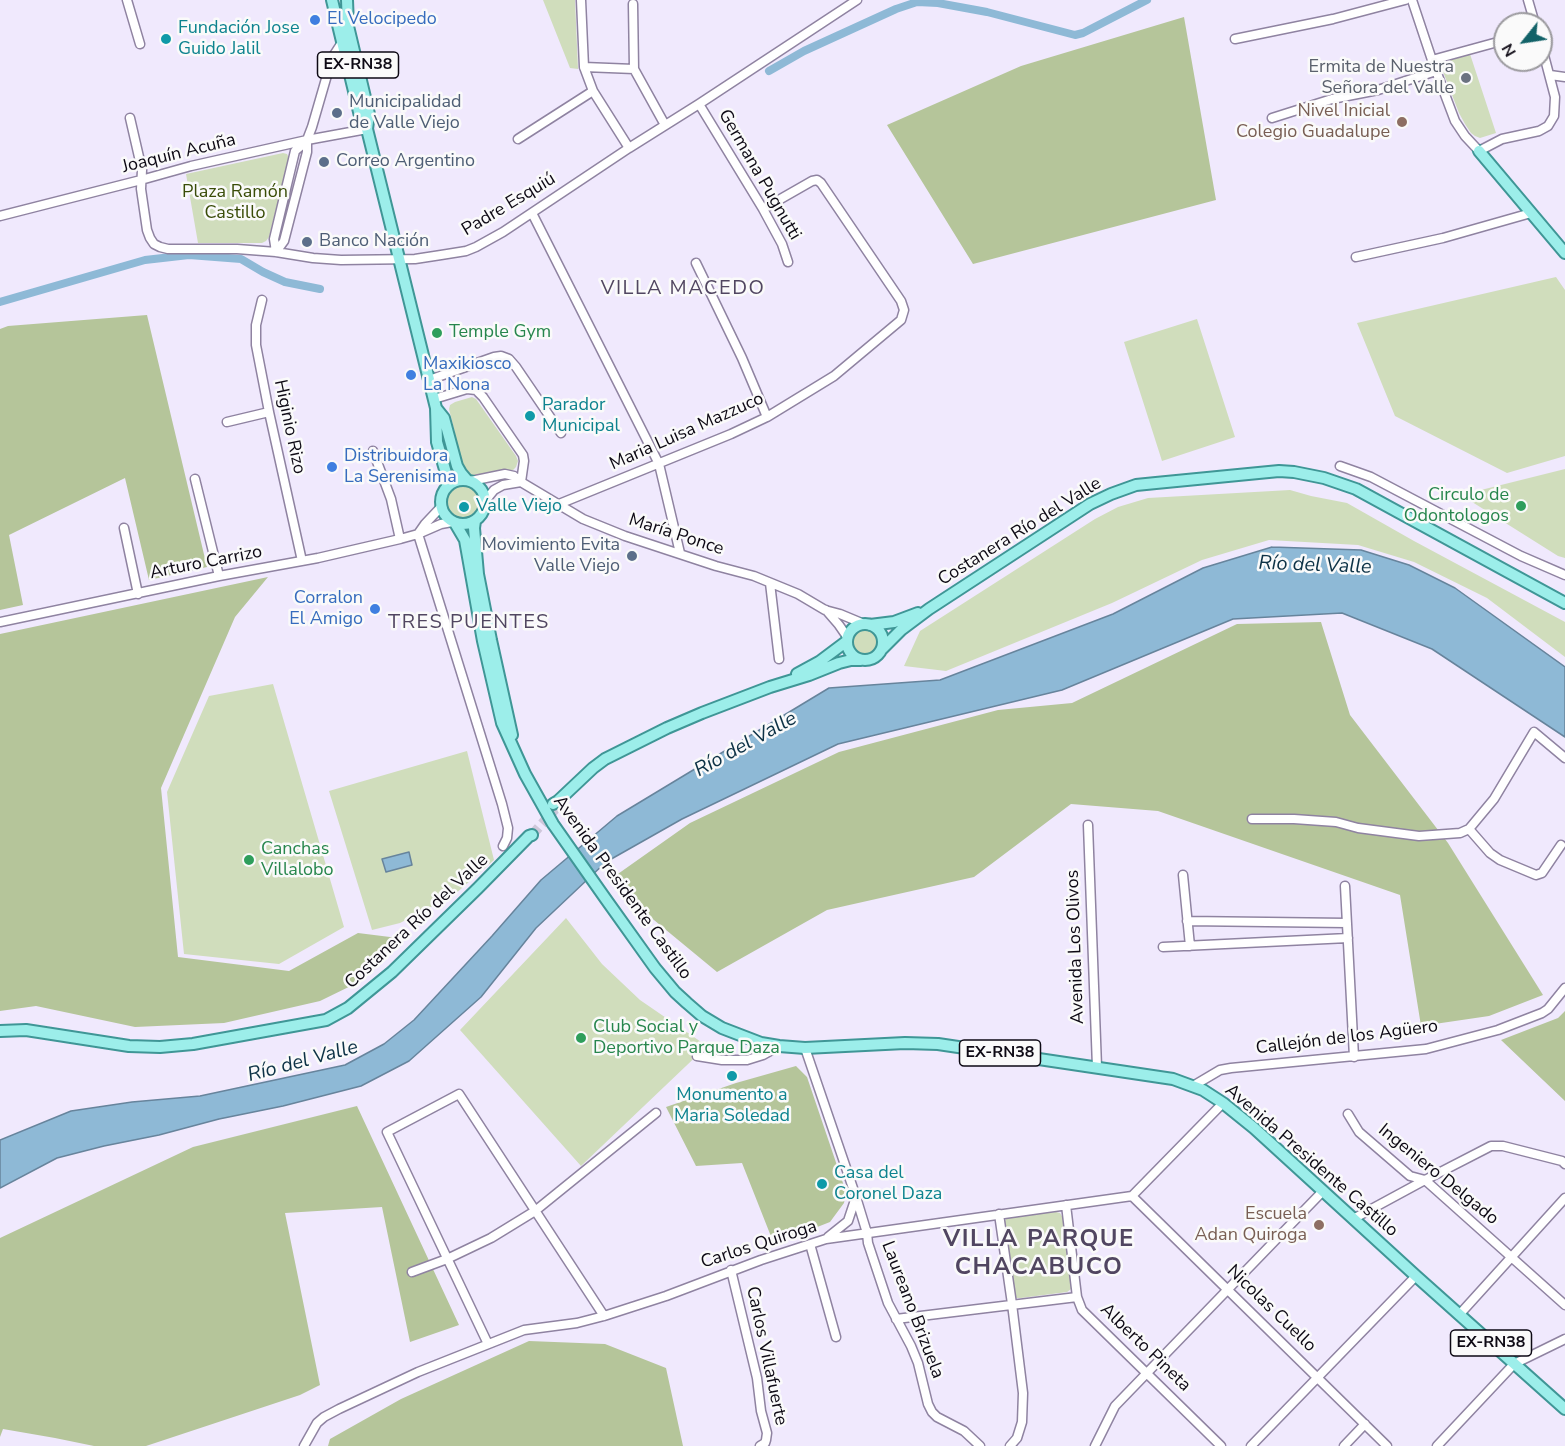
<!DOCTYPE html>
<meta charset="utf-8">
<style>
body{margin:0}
#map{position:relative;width:1565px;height:1446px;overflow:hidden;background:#f0e9fd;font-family:"Nunito Sans",sans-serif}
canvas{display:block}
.north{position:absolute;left:1493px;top:12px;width:60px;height:60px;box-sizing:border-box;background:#fafafa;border:2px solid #9b9a9e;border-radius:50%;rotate:240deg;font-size:16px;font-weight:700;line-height:24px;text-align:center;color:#0d0914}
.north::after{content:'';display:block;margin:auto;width:21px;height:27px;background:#126268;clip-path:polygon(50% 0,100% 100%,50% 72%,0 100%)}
</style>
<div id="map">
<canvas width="1565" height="1446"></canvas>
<div class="north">N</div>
</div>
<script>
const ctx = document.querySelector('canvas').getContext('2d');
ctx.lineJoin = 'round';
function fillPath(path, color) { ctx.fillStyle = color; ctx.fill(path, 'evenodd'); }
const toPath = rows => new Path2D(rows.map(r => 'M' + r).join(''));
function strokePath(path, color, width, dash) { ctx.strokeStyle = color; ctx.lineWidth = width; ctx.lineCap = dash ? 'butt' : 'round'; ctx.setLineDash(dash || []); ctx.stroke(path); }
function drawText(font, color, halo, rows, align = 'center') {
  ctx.font = font + ' "Nunito Sans",sans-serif'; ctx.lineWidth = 5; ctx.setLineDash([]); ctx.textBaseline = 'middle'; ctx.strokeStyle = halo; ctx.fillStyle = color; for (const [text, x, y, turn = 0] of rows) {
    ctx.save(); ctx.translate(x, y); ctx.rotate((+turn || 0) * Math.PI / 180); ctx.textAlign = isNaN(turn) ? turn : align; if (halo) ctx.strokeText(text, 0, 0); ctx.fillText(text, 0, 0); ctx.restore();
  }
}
const green = toPath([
 [543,0,575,0,578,69,570,68],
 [1470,54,1496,133,1480,138,1475,136,1471,133,1465,124,1459,113,1442,69,1443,63,1447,59],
 [283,153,287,154,289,158,269,237,266,241,262,243,198,243,186,174],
 [1556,277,1565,290,1565,456,1507,473,1395,416,1357,323],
 [1197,319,1235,437,1162,461,1124,342],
 [472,397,476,399,516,456,518,461,516,467,513,470,502,470,481,477,474,478,469,476,462,471,453,442,455,433,449,409,450,405,455,402],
 [1565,469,1565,558,1558,556,1461,495],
 '447 502a16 16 0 1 1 32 0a16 16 0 1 1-32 0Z',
 [1290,490,1311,496,1347,503,1414,541,1565,622,1565,657,1487,598,1414,562,1358,545,1269,540,1202,560,1112,603,946,671,904,666,920,631,1095,519,1118,507,1148,498],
 '850 642a15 15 0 1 1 30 0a15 15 0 1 1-30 0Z',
 [273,684,344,927,279,964,184,954,167,792,209,696],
 [467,751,494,860,454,895,400,923,372,930,329,791],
 [566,918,602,964,640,1000,707,1046,581,1166,460,1030],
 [1056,1212,1060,1213,1063,1218,1072,1286,1071,1289,1067,1292,1021,1298,1016,1298,1013,1293,1004,1223,1006,1219,1010,1217]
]);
const forest = toPath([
 [1184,17,1216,200,973,264,887,125,1021,66],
 [147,315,207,567,149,580,125,478,9,535,23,605,0,610,0,329,8,326],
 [268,577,235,617,161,788,178,957,289,971,358,933,398,938,363,980,320,1001,224,1023,135,1027,36,1006,0,1011,0,634],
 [1321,622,1350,715,1448,843,1543,995,1489,1016,1421,1026,1400,895,1158,811,1071,804,974,877,827,910,717,972,637,906,615,876,690,823,839,752,998,710,1072,703,1237,624],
 [1565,1011,1565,1101,1501,1040,1558,1018],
 [796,1066,807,1077,846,1192,844,1203,830,1222,774,1244,742,1163,696,1166,666,1107,736,1083],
 [357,1106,459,1325,410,1342,382,1207,285,1213,320,1385,300,1395,146,1446,94,1446,55,1438,3,1429,0,1437,0,1238,193,1147],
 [529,1341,605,1344,666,1368,683,1446,328,1446,330,1439,401,1399]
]);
const water = toPath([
 [1272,547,1361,550,1409,565,1455,588,1565,667,1565,737,1432,649,1342,613,1233,619,1062,690,838,744,682,819,606,862,536,928,481,997,409,1061,361,1086,283,1106,219,1119,159,1135,104,1146,57,1158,0,1188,0,1140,71,1111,132,1102,200,1096,345,1065,384,1044,414,1020,492,936,541,880,617,816,829,688,940,680,1113,614,1203,568,1272,547],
 [409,852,412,865,386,872,382,859,409,852]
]);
const canal = toPath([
 [769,71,804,51,896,9,917,2,938,3,987,12,1075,35,1083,33,1147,0],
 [0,302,145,260,189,255,241,259,263,272,285,282,320,289]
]);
const majorTunnel = toPath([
 [532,835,557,807]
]);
const minor = toPath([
 [127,0,140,44],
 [581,0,584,67,593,91,629,148],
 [1412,0,1432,60,1455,121,1465,136,1479,151,1502,139,1539,131,1548,126,1554,116,1555,97,1541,44],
 [1528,0,1535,24],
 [633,4,634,69,665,125],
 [1235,39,1333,19,1405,0],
 [1432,60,1505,40],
 [584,67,634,69],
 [1550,75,1565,77],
 [699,104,763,209,782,244,788,262],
 [130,118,142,170,141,189,147,230,150,238,154,244,160,247,168,249,237,249,276,252,313,258,341,260,415,259,441,255,466,251,476,247,503,232,629,148,699,104,857,0],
 [1272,118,1332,99,1378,90,1436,71],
 [518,139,593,91],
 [532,213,659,464,680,553],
 [0,216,141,180,191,166,307,140,367,129],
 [276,252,284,241,307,152,307,140,312,127,332,58,343,41],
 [276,252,274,239,295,151,307,141],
 [1356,257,1443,238,1531,213],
 [696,263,742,358,767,417],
 [262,300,256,325,256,345,269,412,302,561],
 [429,380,494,357,501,356,509,359,516,367,561,433],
 [434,399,467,389,476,390,483,397,523,455,524,461,521,482],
 [227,422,269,412],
 [373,451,391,499,400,539],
 [1340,466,1371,477,1521,556,1565,575],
 [195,479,219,576],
 [471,481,505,474,514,476,521,482,583,519,625,536,716,566,754,576,798,594,825,610,840,614,864,624],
 [485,501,494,490,503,485,521,482],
 [559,504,731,434,767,417,834,376,901,320,904,310,901,301,821,183,817,180,812,181,763,209],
 [124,528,138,594],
 [418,534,502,804,508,828,507,838,503,846],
 [418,534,425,524,441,507],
 [770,583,779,659],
 [826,610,839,625,848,638],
 [0,622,219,576,318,558,400,539,418,534,441,524,452,522],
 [1252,819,1294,819,1336,822,1358,828,1419,836,1460,833,1469,829,1494,799,1534,732,1565,758],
 [1088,825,1097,1067],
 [1469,829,1490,853,1500,860,1536,875,1542,873,1561,845],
 [1183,875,1190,946],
 [1345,886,1354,1057],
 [1187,921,1347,923],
 [1163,947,1348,938],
 [805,1048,856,1197,867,1233,868,1243,888,1303,911,1346,918,1363,928,1404,932,1412,937,1417,964,1431,980,1446],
 [697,1056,722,1060,747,1060,763,1055,779,1046],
 [1193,1086,1220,1070,1231,1068,1426,1049,1498,1030,1542,1013,1548,1009,1565,988],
 [1348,1114,1359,1132,1410,1176,1425,1180,1565,1305],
 [1132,1196,1387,1446],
 [1066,1205,1077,1297,1082,1310,1221,1446],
 [999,1214,1012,1304,1023,1393,1022,1422,1017,1438,1010,1446],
 [1353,1219,1425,1180,1491,1146,1503,1146,1562,1161,1565,1164],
 [828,1237,848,1221,856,1197],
 [810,1244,836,1337],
 [731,1270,757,1378,761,1411,767,1433,766,1440,765,1443,760,1446],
 [412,1272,447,1259,491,1238,535,1211,656,1113],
 [1459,1315,1565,1198],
 [896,1319,1077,1297],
 [488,1344,387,1132,459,1094,604,1316],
 [304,1446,317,1423,324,1417,339,1409,418,1372,524,1330,577,1323,604,1316,666,1296,761,1260,826,1239,1132,1196,1223,1103],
 [1095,1446,1115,1406,1323,1191],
 [1251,1446,1416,1276],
 [1344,1446,1365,1424],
 [1437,1446,1514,1364,1565,1339]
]);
const major = toPath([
 [332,0,360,116,367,129,436,408,437,442,446,473,447,486],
 [347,0,348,26,369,114,367,129],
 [1479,151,1565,253],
 [436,408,444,418,457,466,461,473,467,480],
 '441 502a22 22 0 1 1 44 0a22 22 0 1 1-44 0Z',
 [475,521,474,528,478,574,491,640,512,735],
 [455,523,465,540,483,641,502,723,525,774,553,824,605,898,655,968,675,992,687,1003,702,1016,722,1028,761,1043,779,1046,805,1048,905,1043,938,1044,1173,1079,1203,1090,1223,1103,1254,1128,1416,1276,1565,1409],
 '847 642a18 18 0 1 1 36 0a18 18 0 1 1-36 0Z',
 [870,625,894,622,918,613],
 [882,649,901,630,929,609,1090,504,1111,494,1136,485,1156,483,1279,471,1294,472,1324,478,1356,489,1565,603],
 [797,674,819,662,847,641],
 [553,804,558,801,593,768,605,759,667,728,702,713,770,687,809,675,839,663,851,660,861,660],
 [0,1031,26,1030,129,1046,160,1047,193,1044,326,1020,348,1008,392,972,478,888,529,836,532,835]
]);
const markers = [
 [315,20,6,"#3f7fe0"],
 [166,39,6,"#0f9aa8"],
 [1466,78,6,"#6b7280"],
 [337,113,6,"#5c6f8a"],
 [1402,122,6,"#8d6e63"],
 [324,162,6,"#5c6f8a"],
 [307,242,6,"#5c6f8a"],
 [437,333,6,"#2e9e5b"],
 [411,375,6,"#3f7fe0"],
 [530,416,6,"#0f9aa8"],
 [332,467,6,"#3f7fe0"],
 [1521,506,6,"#2e9e5b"],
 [464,507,6,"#0f9aa8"],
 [632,556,6,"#5c6f8a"],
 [375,609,6,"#3f7fe0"],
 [249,860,6,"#2e9e5b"],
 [581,1038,6,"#2e9e5b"],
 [732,1076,6,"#0f9aa8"],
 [822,1184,6,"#0f9aa8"],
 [1319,1225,6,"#8d6e63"]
];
const shields = [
 [358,65,81],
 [1000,1053,81],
 [1491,1343,81]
];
const shieldNames = [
 ["EX-RN38",358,65],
 ["EX-RN38",1000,1053],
 ["EX-RN38",1491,1343]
];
const shopNames = [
 ["El Velocipedo",327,20],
 ["Maxikiosco",423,365],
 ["La Nona",423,386],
 ["Distribuidora",344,457],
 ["La Serenisima",344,478],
 ["Corralon",363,599,"right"],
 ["El Amigo",363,620,"right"]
];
const cultureNames = [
 ["Fundación Jose",178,29],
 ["Guido Jalil",178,50],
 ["Parador",542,406],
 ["Municipal",542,427],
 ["Valle Viejo",476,507],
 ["Monumento a",732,1096,"center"],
 ["Maria Soledad",732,1117,"center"],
 ["Casa del",834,1174],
 ["Coronel Daza",834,1195]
];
const worshipNames = [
 ["Ermita de Nuestra",1454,68],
 ["Señora del Valle",1454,89]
];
const serviceNames = [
 ["Municipalidad",349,103],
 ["de Valle Viejo",349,124],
 ["Correo Argentino",336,162],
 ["Banco Nación",319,242],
 ["Movimiento Evita",620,546,"right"],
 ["Valle Viejo",620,567,"right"]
];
const educationNames = [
 ["Nivel Inicial",1390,112],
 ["Colegio Guadalupe",1390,133],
 ["Escuela",1307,1215],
 ["Adan Quiroga",1307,1236]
];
const streetNames = [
 ["Joaquín Acuña",179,154,-14],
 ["Germana Pugnutti",759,175,60],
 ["Padre Esquiú",509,205,-31],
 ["Higinio Rizo",289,427,78],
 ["Maria Luisa Mazzuco",687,432,-24],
 ["Costanera Río del Valle",1020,532,-32],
 ["María Ponce",676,535,18],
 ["Arturo Carrizo",206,563,-11],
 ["Avenida Presidente Castillo",622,888,54],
 ["Costanera Río del Valle",417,922,-43],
 ["Avenida Los Olivos",1076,947,-92],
 ["Callejón de los Agüero",1347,1038,-7],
 ["Avenida Presidente Castillo",1311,1161,41],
 ["Ingeniero Delgado",1438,1175,39],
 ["Carlos Quiroga",759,1245,-18],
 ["Nicolas Cuello",1271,1309,44],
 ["Laureano Brizuela",912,1310,69],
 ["Alberto Pineta",1145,1348,44],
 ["Carlos Villafuerte",766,1356,78]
];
const parkNames = [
 ["Plaza Ramón",235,193],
 ["Castillo",235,214]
];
const leisureNames = [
 ["Temple Gym",449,333],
 ["Circulo de",1509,496,"right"],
 ["Odontologos",1509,517,"right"],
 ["Canchas",261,850],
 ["Villalobo",261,871],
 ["Club Social y",593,1028],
 ["Deportivo Parque Daza",593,1049]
];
const neighbourhoodNames = [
 ["VILLA MACEDO",683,289],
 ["TRES PUENTES",469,623]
];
const waterNames = [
 ["Río del Valle",1315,566,2],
 ["Río del Valle",746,745,-29],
 ["Río del Valle",303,1062,-15]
];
const districtNames = [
 ["VILLA PARQUE",1039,1240],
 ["CHACABUCO",1039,1268]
];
fillPath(green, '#d0ddbc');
fillPath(forest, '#b5c59a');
fillPath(water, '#8eb9d6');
strokePath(water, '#67849c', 1.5);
strokePath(canal, '#8eb9d6', 8);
strokePath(majorTunnel, '#cec7da', 10, [10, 5]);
strokePath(minor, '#8f83a1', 11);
strokePath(major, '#3f9696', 14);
strokePath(minor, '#fff', 8);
strokePath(major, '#9ceeea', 10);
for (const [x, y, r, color] of markers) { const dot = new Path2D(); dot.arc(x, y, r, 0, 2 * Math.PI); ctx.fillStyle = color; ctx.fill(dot); strokePath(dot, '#fafafa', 2); }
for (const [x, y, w] of shields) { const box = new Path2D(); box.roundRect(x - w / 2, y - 13, w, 26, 4.5); ctx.fillStyle = '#fafafa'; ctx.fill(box); strokePath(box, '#0d0914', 1.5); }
drawText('bold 16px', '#0d0914', null, shieldNames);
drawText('18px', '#366cbe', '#fafafa', shopNames, 'left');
drawText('18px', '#0d838f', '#fafafa', cultureNames, 'left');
drawText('18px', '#5b616d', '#fafafa', worshipNames, 'right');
drawText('18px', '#4e5e75', '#fafafa', serviceNames, 'left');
drawText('18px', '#785e54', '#fafafa', educationNames, 'right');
drawText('18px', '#0d0914', '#fafafa', streetNames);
drawText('18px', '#394c08', '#fafafa', parkNames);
drawText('18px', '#27864d', '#fafafa', leisureNames, 'left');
ctx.letterSpacing = '1.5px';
drawText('20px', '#514661', '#fafafa', neighbourhoodNames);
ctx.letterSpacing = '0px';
drawText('italic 20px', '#0d3246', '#fafafa', waterNames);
ctx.letterSpacing = '1.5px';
drawText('bold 24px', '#514661', '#fafafa', districtNames);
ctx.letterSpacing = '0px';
</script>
